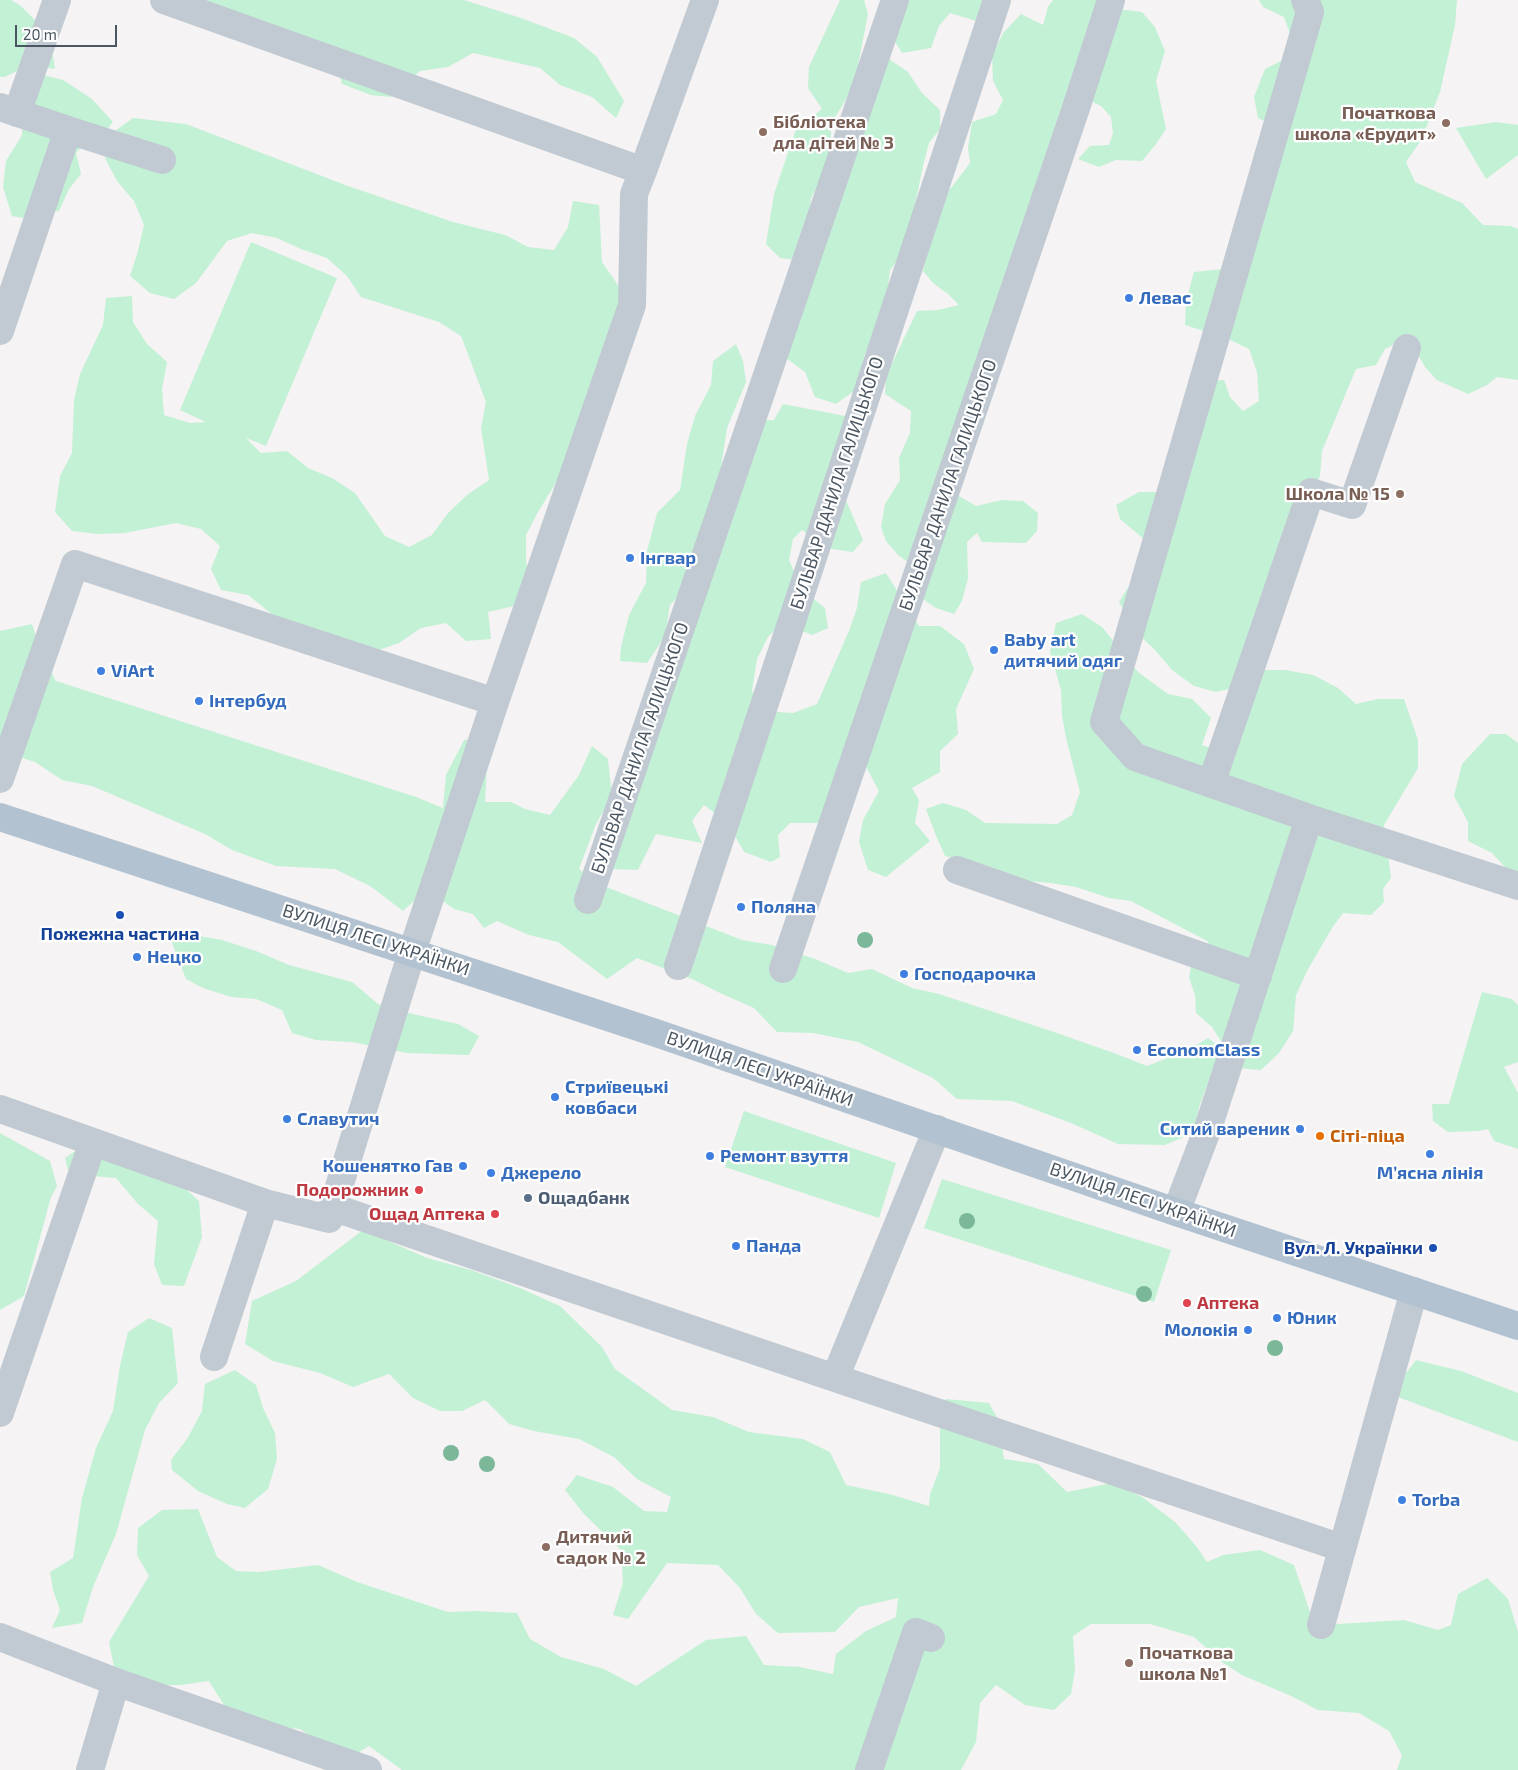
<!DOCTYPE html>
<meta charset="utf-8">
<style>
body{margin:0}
#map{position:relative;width:1518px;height:1770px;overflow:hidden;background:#f5f3f3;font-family:"Exo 2",sans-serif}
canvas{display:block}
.scale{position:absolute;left:15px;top:25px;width:102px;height:22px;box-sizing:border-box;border:2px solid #4a5661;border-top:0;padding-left:6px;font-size:15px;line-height:18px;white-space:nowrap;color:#4a5661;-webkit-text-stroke:4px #fff;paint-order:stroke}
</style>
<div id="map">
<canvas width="1518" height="1770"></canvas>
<div class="scale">20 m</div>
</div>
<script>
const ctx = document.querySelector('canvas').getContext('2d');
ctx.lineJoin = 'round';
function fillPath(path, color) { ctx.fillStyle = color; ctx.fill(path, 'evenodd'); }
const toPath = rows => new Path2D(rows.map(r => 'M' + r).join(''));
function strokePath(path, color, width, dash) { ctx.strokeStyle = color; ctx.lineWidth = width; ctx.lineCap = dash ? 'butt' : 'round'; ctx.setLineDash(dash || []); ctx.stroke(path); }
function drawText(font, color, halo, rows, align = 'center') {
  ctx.font = font + ' "Exo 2",sans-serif'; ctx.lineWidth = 4.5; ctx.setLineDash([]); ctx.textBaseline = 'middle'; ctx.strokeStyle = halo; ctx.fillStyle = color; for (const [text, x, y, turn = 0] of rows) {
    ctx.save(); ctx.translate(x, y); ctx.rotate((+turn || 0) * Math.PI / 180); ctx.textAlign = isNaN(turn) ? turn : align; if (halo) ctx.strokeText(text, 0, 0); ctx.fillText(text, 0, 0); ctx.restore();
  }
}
const green = toPath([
 [0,0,11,0,21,6,36,21,51,43,55,69,29,65,5,77,0,77],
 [198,0,464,0,521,18,574,38,597,57,624,101,616,118,592,97,560,85,540,68,473,53,448,67,420,71,391,97,371,95,342,84,333,51,297,38,259,19,198,13],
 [840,0,864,0,868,14,854,86,831,124,831,145,825,173,811,198,809,225,796,260,780,258,766,244,774,194,796,129,822,109,808,88,809,67],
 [887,0,989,0,980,22,950,13,939,26,931,48,902,53,894,40],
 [1053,0,1114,0,1117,9,1142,12,1155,27,1165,51,1156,81,1166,129,1156,144,1142,161,1116,160,1099,167,1078,159,1090,146,1109,145,1113,133,1111,117,1101,106,1084,98,1054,170,1059,200,1037,209,957,475,959,496,976,506,1002,500,1023,501,1038,513,1037,531,1026,543,982,542,977,533,967,542,968,578,962,601,954,614,936,608,920,597,923,573,898,555,886,541,881,527,885,504,900,480,899,458,910,433,911,411,885,394,886,376,917,311,938,310,959,305,948,294,933,283,923,271,938,205,970,163,968,148,972,122,996,114,1003,100,993,81,992,56,1003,33,1021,14,1043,25,1048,7],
 [1259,0,1457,0,1455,25,1440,92,1422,139,1406,162,1415,182,1462,203,1483,225,1511,226,1518,229,1518,380,1497,377,1487,385,1468,394,1437,380,1425,367,1408,337,1385,349,1376,365,1356,369,1322,451,1320,476,1309,506,1229,689,1216,692,1194,686,1172,670,1155,650,1135,631,1119,602,1127,589,1147,576,1145,540,1120,519,1116,505,1139,492,1158,492,1197,382,1224,380,1230,397,1243,411,1259,401,1257,372,1249,349,1226,338,1185,325,1186,301,1194,272,1234,268,1280,128,1258,118,1254,97,1265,69,1285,59,1293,42,1284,17,1263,7],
 [889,59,908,72,922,93,940,110,940,129,929,143,923,166,910,229,902,254,890,270,887,297,872,340,864,356,861,386,836,404,815,397,805,372,782,355],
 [31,72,63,80,92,99,113,122,102,136,90,138,76,153,81,174,69,189,59,211,23,218,12,216,3,187,6,161,22,135,23,96],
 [133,118,186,124,348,186,453,222,505,235,528,247,554,250,568,227,573,201,599,205,602,262,632,305,560,476,538,512,526,535,526,561,531,587,514,606,488,612,491,639,466,641,446,623,421,628,399,643,373,652,273,615,248,595,221,590,211,569,220,546,201,529,176,523,125,533,99,534,72,531,55,512,60,476,72,453,74,400,80,374,103,325,106,298,132,296,133,322,147,344,167,362,162,389,164,415,190,423,206,422,180,410,251,242,337,278,266,446,246,438,261,453,287,451,308,468,332,478,355,493,385,536,409,547,432,535,448,513,467,495,489,480,481,428,486,402,461,336,439,322,361,297,347,276,327,258,301,249,277,238,252,233,227,241,196,283,174,299,150,293,130,276,138,251,144,225,134,201,117,181,105,158,112,133],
 [1496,122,1518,125,1518,155,1486,179,1456,128],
 [736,344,743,361,746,382,727,428,715,506,692,581,670,605,665,636,647,663,620,661,621,647,629,615,646,583,647,551,657,513,680,490,687,444,695,416,711,385,713,361],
 [783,404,845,416,845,498,863,540,853,552,825,548,802,530,793,539,789,560,797,578,810,596,825,608,828,628,812,635,782,623,768,637,757,659,752,691,777,712,793,713,817,704,849,631,857,608,861,582,886,573,919,626,940,626,964,644,974,669,956,709,958,734,940,751,940,772,912,788,919,800,915,823,930,841,886,877,868,870,859,842,863,820,879,791,864,763,839,818,817,823,790,823,778,835,780,857,771,862,744,852,727,822,704,805,692,821,702,843,656,834,638,870,612,869,752,421,774,420],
 [1082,614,1102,627,1138,672,1168,694,1192,699,1211,718,1202,745,1223,752,1263,670,1285,670,1313,675,1338,688,1356,704,1378,699,1404,699,1418,740,1418,768,1384,825,1391,878,1383,889,1384,902,1371,915,1343,913,1332,928,1307,971,1296,995,1293,1031,1279,1053,1261,1070,1238,1068,1212,1027,1196,1013,1195,995,1189,978,1193,954,1209,942,1131,901,1109,898,1076,887,1051,883,1017,880,985,865,945,856,937,838,926,809,943,803,966,810,985,823,1057,824,1072,815,1080,792,1066,738,1062,716,1061,690,1050,652,1056,623],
 [32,624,43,657,56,681,416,797,443,808,446,775,464,740,491,738,487,764,485,802,511,802,525,809,550,815,579,775,592,746,608,759,612,796,596,824,579,869,601,885,742,940,772,945,815,959,848,973,872,969,912,988,939,994,1048,1030,1114,1053,1147,1066,1186,1051,1208,1038,1221,1048,1199,1107,1195,1132,1165,1145,1118,1144,1071,1123,1012,1101,957,1099,933,1078,858,1042,813,1033,777,1032,754,1008,720,993,692,979,637,958,607,979,558,942,529,935,497,921,484,928,473,914,454,909,427,889,403,911,370,886,335,869,276,866,232,850,205,834,92,786,62,780,35,762,0,751,0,631],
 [1490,734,1506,734,1518,743,1518,877,1513,876,1492,853,1468,841,1468,822,1454,796,1462,764],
 [182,933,222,940,256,951,289,965,352,982,378,1004,413,1014,458,1024,479,1036,469,1055,407,1053,352,1042,316,1040,292,1033,282,1010,256,999,231,997,203,988,186,979,171,940],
 [1482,992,1512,999,1518,1005,1518,1062,1504,1067,1518,1093,1518,1149,1494,1141,1488,1129,1478,1131,1448,1132,1433,1121,1432,1104,1449,1104],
 [744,1111,896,1163,879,1218,725,1167],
 [0,1133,50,1161,57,1186,51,1197,24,1296,0,1310],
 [105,1147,172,1177,199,1201,202,1237,184,1286,162,1285,154,1264,158,1221,138,1204,116,1178,69,1174,65,1158,74,1152],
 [942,1179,1171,1250,1154,1302,924,1228],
 [363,1230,427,1258,471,1270,520,1288,560,1306,602,1347,615,1369,672,1410,713,1417,749,1432,803,1439,830,1452,846,1485,889,1494,929,1506,930,1494,940,1468,940,1426,946,1399,989,1403,999,1421,1004,1459,1038,1464,1067,1492,1112,1483,1142,1497,1175,1522,1196,1546,1207,1562,1223,1555,1260,1550,1294,1565,1310,1612,1337,1624,1404,1620,1438,1630,1451,1625,1458,1594,1487,1578,1508,1599,1518,1632,1518,1770,1397,1770,1402,1755,1389,1731,1359,1713,1318,1710,1291,1696,1242,1675,1222,1662,1194,1637,1150,1624,1091,1624,1073,1636,1075,1670,1071,1694,1054,1710,1025,1705,996,1685,980,1703,976,1742,961,1770,402,1770,369,1746,353,1756,332,1751,300,1729,270,1726,224,1705,209,1681,180,1685,144,1685,115,1672,109,1642,149,1576,137,1555,138,1528,162,1510,198,1509,217,1557,236,1571,259,1572,318,1565,357,1582,448,1612,476,1611,517,1613,530,1639,561,1657,604,1669,636,1686,706,1640,746,1636,764,1665,800,1667,833,1674,836,1654,866,1631,896,1617,898,1598,859,1607,835,1632,778,1633,756,1614,740,1588,718,1565,667,1563,628,1619,613,1615,623,1583,621,1550,584,1514,565,1490,577,1475,613,1487,644,1511,667,1512,671,1497,637,1479,614,1457,579,1439,534,1431,509,1424,485,1400,462,1411,440,1411,413,1398,389,1374,353,1387,320,1373,273,1361,245,1344,252,1301,296,1281],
 [149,1318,172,1328,178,1383,159,1403,145,1430,116,1534,93,1587,82,1623,52,1628,60,1610,53,1590,50,1572,73,1558,82,1498,96,1448,113,1411,120,1366,128,1332],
 [1416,1360,1461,1371,1518,1393,1518,1442,1390,1394],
 [235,1370,256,1385,263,1408,275,1433,277,1459,268,1489,245,1508,227,1504,198,1491,172,1470,171,1460,187,1439,202,1411,205,1384]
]);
const minor = toPath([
 [164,0,643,171,705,0],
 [1305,0,1310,12,1104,722,1135,757,1309,818],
 [0,107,68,130,0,331],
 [17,113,57,0],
 [68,130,162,160],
 [0,779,75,564,495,702],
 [1211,784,1311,492,1352,505,1407,348],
 [957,870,1258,976],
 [588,900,895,0],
 [678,966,997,0],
 [783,969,1076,108,1111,0],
 [0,1109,265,1203,329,1219,412,952,495,702,632,305,634,194,643,171],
 [332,1207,835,1378,1342,1548],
 [1176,1212,1208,1128,1309,818,1518,886],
 [214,1357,265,1203],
 [835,1378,937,1129],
 [0,1413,93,1142],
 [1321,1625,1414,1291],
 [0,1637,116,1682,90,1770],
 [116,1682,368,1770],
 [869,1770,916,1632,931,1638]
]);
const major = toPath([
 [0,817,656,1033,1176,1212,1518,1326]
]);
const trees = [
 [865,940],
 [967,1221],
 [1144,1294],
 [1275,1348],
 [451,1453],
 [487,1464]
];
const markers = [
 [1446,123,5,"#8d6e63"],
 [763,132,5,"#8d6e63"],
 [1129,298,5,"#3f7fe0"],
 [1400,494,5,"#8d6e63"],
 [630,558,5,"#3f7fe0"],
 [994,650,5,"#3f7fe0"],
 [101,671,5,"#3f7fe0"],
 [199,701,5,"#3f7fe0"],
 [741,907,5,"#3f7fe0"],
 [120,915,5,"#1a4fb4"],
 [137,957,5,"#3f7fe0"],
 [904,974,5,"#3f7fe0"],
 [1137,1050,5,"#3f7fe0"],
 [555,1097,5,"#3f7fe0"],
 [287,1119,5,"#3f7fe0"],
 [1300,1129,5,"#3f7fe0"],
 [1320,1136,5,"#e8710a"],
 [1430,1154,5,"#3f7fe0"],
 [710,1156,5,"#3f7fe0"],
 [463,1166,5,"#3f7fe0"],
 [491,1173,5,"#3f7fe0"],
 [419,1190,5,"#e0444e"],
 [528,1198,5,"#5c6f8a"],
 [495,1214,5,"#e0444e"],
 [736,1246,5,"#3f7fe0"],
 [1433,1248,5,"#1a4fb4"],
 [1187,1303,5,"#e0444e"],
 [1277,1318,5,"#3f7fe0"],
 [1248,1330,5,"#3f7fe0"],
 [1402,1500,5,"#3f7fe0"],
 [546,1547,5,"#8d6e63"],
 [1129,1663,5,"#8d6e63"]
];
const educationNames = [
 ["Початкова",1436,113,"right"],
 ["школа «Ерудит»",1436,134,"right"],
 ["Бібліотека",773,122],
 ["дла дітей № 3",773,143],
 ["Школа № 15",1390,494,"right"],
 ["Дитячий",556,1537],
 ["садок № 2",556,1558],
 ["Початкова",1139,1653],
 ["школа №1",1139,1674]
];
const shopNames = [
 ["Левас",1139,298],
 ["Інгвар",640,558],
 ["Baby art",1004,640],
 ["дитячий одяг",1004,661],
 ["ViArt",111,671],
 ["Інтербуд",209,701],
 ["Поляна",751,907],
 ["Нецко",147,957],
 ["Господарочка",914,974],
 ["EconomClass",1147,1050],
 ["Стриївецькі",565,1087],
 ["ковбаси",565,1108],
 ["Славутич",297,1119],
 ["Ситий вареник",1290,1129,"right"],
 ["Ремонт взуття",720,1156],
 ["Кошенятко Гав",453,1166,"right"],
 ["Джерело",501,1173],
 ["Мʼясна лінія",1430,1173,"center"],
 ["Панда",746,1246],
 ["Юник",1287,1318],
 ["Молокія",1238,1330,"right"],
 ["Torba",1412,1500]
];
const streetNames = [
 ["БУЛЬВАР ДАНИЛА ГАЛИЦЬКОГО",837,483,-72],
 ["БУЛЬВАР ДАНИЛА ГАЛИЦЬКОГО",948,485,-71],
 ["БУЛЬВАР ДАНИЛА ГАЛИЦЬКОГО",640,748,-71],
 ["ВУЛИЦЯ ЛЕСІ УКРАЇНКИ",376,940,18],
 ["ВУЛИЦЯ ЛЕСІ УКРАЇНКИ",760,1069,19],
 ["ВУЛИЦЯ ЛЕСІ УКРАЇНКИ",1143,1200,19]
];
const transitNames = [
 ["Пожежна частина",120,934],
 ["Вул. Л. Українки",1423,1248,"right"]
];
const foodNames = [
 ["Сіті-піца",1330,1136]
];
const healthNames = [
 ["Подорожник",409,1190],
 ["Ощад Аптека",485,1214],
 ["Аптека",1197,1303,"left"]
];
const serviceNames = [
 ["Ощадбанк",538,1198]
];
fillPath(green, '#c3f1d5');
strokePath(minor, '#c1cad2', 28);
strokePath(major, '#b3c2d1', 28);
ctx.fillStyle = '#7bb799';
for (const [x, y] of trees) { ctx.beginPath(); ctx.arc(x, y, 8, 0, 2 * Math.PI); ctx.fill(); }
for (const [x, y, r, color] of markers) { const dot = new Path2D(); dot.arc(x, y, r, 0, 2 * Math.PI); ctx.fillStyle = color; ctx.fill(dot); strokePath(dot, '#fff', 2); }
drawText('bold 18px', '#785e54', '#fff', educationNames, 'left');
drawText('bold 18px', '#366cbe', '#fff', shopNames, 'left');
drawText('18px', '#4a5661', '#fff', streetNames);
drawText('bold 18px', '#164399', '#fff', transitNames);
drawText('bold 18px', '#c56008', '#fff', foodNames, 'left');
drawText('bold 18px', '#be3a42', '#fff', healthNames, 'right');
drawText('bold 18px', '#4e5e75', '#fff', serviceNames, 'left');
</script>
